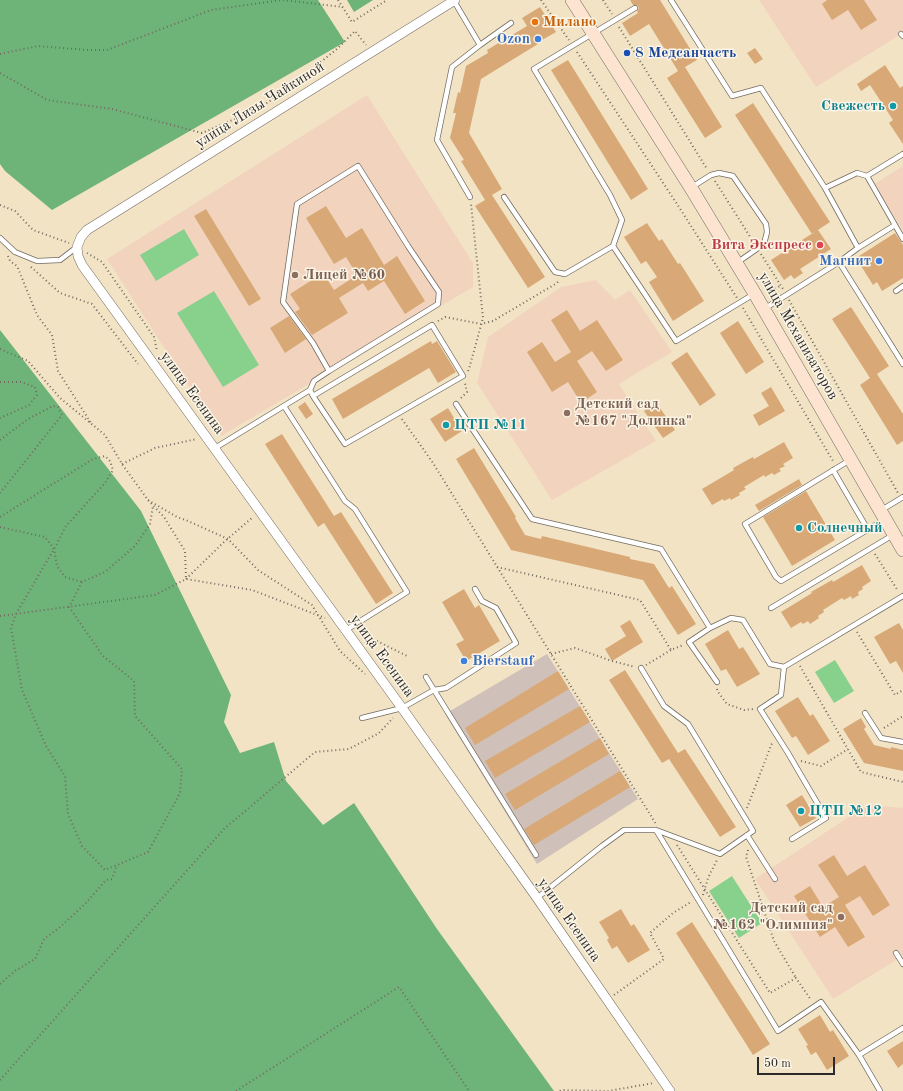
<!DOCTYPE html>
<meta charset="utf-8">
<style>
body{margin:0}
#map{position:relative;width:903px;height:1091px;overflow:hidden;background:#f2e3c5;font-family:"Old Standard TT",serif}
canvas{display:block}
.scale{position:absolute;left:757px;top:1057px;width:78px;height:18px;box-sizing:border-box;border:2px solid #2b2b2b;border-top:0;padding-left:5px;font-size:12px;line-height:14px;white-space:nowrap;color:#2b2b2b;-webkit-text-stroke:3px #fcf5e5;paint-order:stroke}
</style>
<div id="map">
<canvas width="903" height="1091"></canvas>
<div class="scale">50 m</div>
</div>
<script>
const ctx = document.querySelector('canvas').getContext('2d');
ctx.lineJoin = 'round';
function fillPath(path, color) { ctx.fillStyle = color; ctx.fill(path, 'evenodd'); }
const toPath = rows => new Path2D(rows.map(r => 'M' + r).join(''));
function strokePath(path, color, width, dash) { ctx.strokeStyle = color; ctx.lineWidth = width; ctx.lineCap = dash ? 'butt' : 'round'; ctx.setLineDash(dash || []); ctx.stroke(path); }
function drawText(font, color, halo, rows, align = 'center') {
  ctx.font = font + ' "Old Standard TT",serif'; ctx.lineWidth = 3; ctx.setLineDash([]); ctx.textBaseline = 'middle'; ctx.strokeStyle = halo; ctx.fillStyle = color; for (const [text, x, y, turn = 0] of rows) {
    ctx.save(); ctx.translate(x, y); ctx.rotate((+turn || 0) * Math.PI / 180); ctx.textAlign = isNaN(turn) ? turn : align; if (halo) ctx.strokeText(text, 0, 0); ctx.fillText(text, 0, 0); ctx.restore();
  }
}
const built = toPath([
 [759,0,903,0,903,33,816,87],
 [367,95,473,263,473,287,221,436,107,259],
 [903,166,903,231,874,184],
 [596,280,615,300,630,290,672,352,619,384,656,441,552,500,477,383,488,337,561,287],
 [867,805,903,808,903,956,833,999,755,879]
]);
const industrial = toPath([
 [547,654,638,799,537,864,445,714]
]);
const green = toPath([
 [184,229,199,255,156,281,140,255],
 [214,291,259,365,223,387,177,313],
 [835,660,854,691,834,703,815,672],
 [732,876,762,923,739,938,709,891]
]);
const forest = toPath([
 [0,0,318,0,345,42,52,210,5,171,0,164],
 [347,0,373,0,354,12],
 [0,330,141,511,231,695,224,722,240,753,274,742,286,781,323,825,354,803,437,929,554,1091,0,1091]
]);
const building = toPath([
 [630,0,660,0,697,60,685,67,722,127,705,138,667,78,678,71,649,24,630,36,622,23,638,13,637,11,639,8,637,5,633,5],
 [827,0,864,0,877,20,861,30,848,10,832,20,822,4],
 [540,7,556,32,537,43,538,44,481,79,469,133,502,189,492,195,545,277,528,288,475,206,485,200,461,161,464,160,450,138,456,113,453,113,458,92,460,93,466,66,488,53,487,50,527,26,522,18],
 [755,48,763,59,755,64,747,53],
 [568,60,648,189,631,200,551,70],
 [885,65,900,88,903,86,903,144,889,123,893,120,870,85,861,91,857,84],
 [753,103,830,222,818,230,831,249,800,269,803,273,794,279,791,275,784,280,771,260,816,231,812,234,735,115],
 [326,206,346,238,362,228,384,265,397,256,425,301,405,314,384,281,368,291,363,283,339,298,348,313,312,335,295,312,300,309,290,294,323,273,334,290,357,275,346,257,334,264,306,218],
 [206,209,261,299,249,306,194,216],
 [647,223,659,241,662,239,678,264,680,263,704,301,673,321,649,282,657,277,646,261,641,264,624,237],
 [895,233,903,245,903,278,882,291,877,282,873,285,856,258],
 [851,307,889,366,877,374,903,414,903,441,897,445,860,385,870,378,832,319],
 [567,310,580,331,597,320,623,360,606,371,592,351,577,361,597,392,581,403,568,382,552,392,527,352,542,342,555,362,571,352,551,320],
 [289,316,306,339,285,353,270,328],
 [738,321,764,362,746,374,720,333],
 [431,341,432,344,437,341,456,372,438,383,429,368,343,419,332,399],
 [687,352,716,395,700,406,671,363],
 [771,387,785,411,759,426,753,415,769,406,761,393],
 [305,402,313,414,306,419,298,407],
 [656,402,675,430,663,438,644,411],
 [448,408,462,431,445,442,430,419],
 [282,434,334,516,341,512,393,593,376,604,324,523,318,527,265,444],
 [784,442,793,458,783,464,785,466,779,469,781,471,774,475,772,473,765,477,764,475,744,487,746,489,739,493,740,495,731,500,730,498,724,501,723,499,712,505,702,489,734,470,733,468,753,457,754,459],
 [474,448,516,517,515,518,525,535,541,539,542,536,630,557,630,559,654,564,669,588,672,586,696,624,678,635,643,580,511,550,456,459],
 [799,479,802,485,759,511,755,505],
 [806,491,835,540,792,566,763,517],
 [862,565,871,581,862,587,863,589,858,592,859,595,852,599,851,596,844,600,842,598,823,610,824,612,818,616,819,618,810,624,808,621,803,624,801,622,791,628,781,612,812,593,811,592,832,580,833,582],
 [464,589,475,608,479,605,500,641,466,661,456,644,464,640,442,602],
 [630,620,643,642,612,661,605,649,626,636,620,626],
 [899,623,903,630,903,673,896,661,890,664,874,637],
 [728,630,739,649,743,647,760,674,737,687,726,669,721,671,705,644],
 [625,670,678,753,685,749,736,827,720,837,669,759,662,763,609,680],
 [558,671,569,689,475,745,465,728],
 [798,697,810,716,813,714,830,741,808,755,796,736,792,738,775,711],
 [580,706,590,722,495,778,485,761],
 [861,718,866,727,864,729,874,745,891,749,891,747,903,750,903,771,864,763,843,729],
 [600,738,609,754,515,810,505,794],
 [620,771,630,787,534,845,524,829],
 [802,795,816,818,800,827,786,805],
 [834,855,847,876,865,865,890,905,873,916,860,896,845,905,865,937,848,947,835,927,820,937,794,896,810,886,823,907,839,897,818,865],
 [621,909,631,926,634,924,650,950,628,963,617,946,612,949,607,940,609,938,599,922],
 [692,922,770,1044,753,1055,676,933],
 [820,1015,830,1032,833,1030,849,1056,827,1070,816,1052,811,1055,806,1046,808,1045,798,1029],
 [903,1041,903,1064,898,1068,887,1051]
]);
const path = toPath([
 [283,0,343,7],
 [338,0,352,22,387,0],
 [541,0,569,40],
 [603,0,612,14],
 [619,27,707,169],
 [577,52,677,204,737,298],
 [0,54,38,46,87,50,107,50,211,10,282,0],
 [0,73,47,100,112,109,202,133,258,109,289,88,338,48,355,31,366,45],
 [715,181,754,243],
 [0,205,15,211,33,230,69,243],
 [87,253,102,262,154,337,157,351],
 [761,254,783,289],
 [8,256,10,261,17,266,37,315,52,335,58,371,91,423],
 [31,267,60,293,92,304,138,364],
 [768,293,780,286],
 [789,300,898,493],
 [743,308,833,461],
 [438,321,445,317,481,324,493,321,557,283,559,280],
 [0,349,28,361,60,398,105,435,122,464,148,500,164,517,185,551,186,579],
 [468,371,469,369,483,318,471,204],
 [0,382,21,382,35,387,37,395,29,405,0,418],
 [461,398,467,392,465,383],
 [402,419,433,463,656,824],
 [0,440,28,419,53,406,58,407,62,415,0,493],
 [122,464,155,448,197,439],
 [148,500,177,517,188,521,228,539,258,570,312,605,340,651,365,674],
 [0,517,93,459,105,456,110,461,113,470,105,483,66,526,54,549,16,614,11,628,22,690,46,746,65,776,68,814,82,846,105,870,148,852,180,793,182,769,135,716,134,681,103,656,69,607,82,582,105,572,135,546,150,524,153,506],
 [0,527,45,537,54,549,57,566,65,577,82,582],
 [875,554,898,591],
 [497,567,640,600,671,650,683,645],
 [186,579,224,542,253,517],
 [0,616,155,595,186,579,252,590,325,618],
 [359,632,407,656],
 [857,632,895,695,903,690],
 [551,654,575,648,612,661,635,667],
 [646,665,671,650],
 [800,666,861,772,903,782],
 [717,689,718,692,727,704,744,710,753,709],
 [884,728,903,716],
 [801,761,821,766,848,749],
 [747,808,772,743],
 [677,845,770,993,796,978,811,1000],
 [748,850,746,857,774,941,796,978],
 [703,895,708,878,717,860],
 [0,984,15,971,35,959,44,939,59,928,85,904,106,880,112,879,117,865],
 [614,995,664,959,650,933,673,913,691,902],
 [0,1080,224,829,315,752,349,749,379,733,393,718],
 [236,1091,399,987,469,1091],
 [560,1091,561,1090,608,1091,654,1083]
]);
const lane = toPath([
 [671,0,732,96,761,88,825,188,858,248],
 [454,1,480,45,452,67,437,140,470,197],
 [901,34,903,36],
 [480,45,511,23],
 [692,187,711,175,719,173,733,176,766,224,767,232,764,244,738,262],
 [825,188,857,173,867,176],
 [504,197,555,272,565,274,613,246,622,220,610,195,534,69,635,8],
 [895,225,903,239],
 [0,238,15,252,37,261,60,260,77,247],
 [613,246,676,341,754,294],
 [839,262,858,248,895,225,867,176,903,154],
 [896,291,903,286],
 [764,309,839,262,903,364],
 [310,390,314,381,329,371,438,304,439,292,408,246,358,166,297,204,283,302,313,343,329,371],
 [456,404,532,519,661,549,710,628,689,642,717,682],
 [284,406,345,501,355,509,407,592,346,630],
 [215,448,310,390,313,396,432,325,463,376,345,444,313,396],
 [850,460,745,524,776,577,781,581,884,520],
 [833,470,868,530],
 [880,511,903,497],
 [771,608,893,535],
 [710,628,731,618,743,620,770,664,784,667,903,596],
 [784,667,781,695,760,709,788,753,826,818,792,839],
 [426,677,536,855],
 [865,713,881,738,903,742],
 [362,718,402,708,434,690,446,688,516,643,496,608,482,601,475,589],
 [656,830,778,1031,821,1002,859,1055],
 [747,835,775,879],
 [537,898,602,846,624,830,656,830,720,854,753,831,688,724,664,706,641,668],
 [896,953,903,964],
 [880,1091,859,1055,903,1028]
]);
const street = toPath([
 [455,0,87,230,81,237,77,247,78,256,82,265,402,708,537,898,670,1091]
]);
const secondary = toPath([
 [572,0,691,188,755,294,903,550]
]);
const markers = [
 [535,22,4,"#e8710a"],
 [538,39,4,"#3f7fe0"],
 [627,53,4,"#1a4fb4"],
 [893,106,4,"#0f9aa8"],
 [820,245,4,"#e0444e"],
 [879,261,4,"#3f7fe0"],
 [295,275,4,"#8d6e63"],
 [567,413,4,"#8d6e63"],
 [446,425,4,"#0f9aa8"],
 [799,528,4,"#0f9aa8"],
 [464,661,4,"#3f7fe0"],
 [801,811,4,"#0f9aa8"],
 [841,917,4,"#8d6e63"]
];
const foodNames = [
 ["Милано",543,22]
];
const shopNames = [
 ["Ozon",530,39],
 ["Магнит",871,261],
 ["Bierstauf",472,661,"left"]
];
const transitNames = [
 ["8 Медсанчасть",635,53]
];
const streetNames = [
 ["улица Лизы Чайкиной",260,105,-32],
 ["улица Механизаторов",798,336,60],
 ["улица Есенина",192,393,54],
 ["улица Есенина",382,656,54],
 ["улица Есенина",569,920,55]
];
const cultureNames = [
 ["Свежесть",885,106,"right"],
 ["ЦТП №11",454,425],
 ["Солнечный",807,528],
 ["ЦТП №12",809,811]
];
const healthNames = [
 ["Вита Экспресс",812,245]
];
const educationNames = [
 ["Лицей №60",303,275],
 ["Детский сад",575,404],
 ["№167 \"Долинка\"",575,421],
 ["Детский сад",833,908,"right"],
 ["№162 \"Олимпия\"",833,925,"right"]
];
fillPath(built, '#f2d4be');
fillPath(industrial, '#cfc0ba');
fillPath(green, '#88d18d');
fillPath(forest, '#6eb378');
fillPath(building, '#d8a976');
strokePath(lane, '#716b61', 6);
strokePath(street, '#716b61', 10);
strokePath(secondary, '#716b61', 14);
strokePath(path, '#716b61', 2, [1, 3]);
strokePath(lane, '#fff', 4.5);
strokePath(street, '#fff', 9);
strokePath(secondary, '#fde4d1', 13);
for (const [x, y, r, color] of markers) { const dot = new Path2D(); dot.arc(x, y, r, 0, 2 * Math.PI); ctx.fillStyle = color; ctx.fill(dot); strokePath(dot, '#fcf5e5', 1.5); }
drawText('bold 15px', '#c56008', '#fcf5e5', foodNames, 'left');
drawText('bold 15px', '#366cbe', '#fcf5e5', shopNames, 'right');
drawText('bold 15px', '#164399', '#fcf5e5', transitNames, 'left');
drawText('15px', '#2b2b2b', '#fcf5e5', streetNames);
drawText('bold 15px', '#0d838f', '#fcf5e5', cultureNames, 'left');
drawText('bold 15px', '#be3a42', '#fcf5e5', healthNames, 'right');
drawText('bold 15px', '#785e54', '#fcf5e5', educationNames, 'left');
</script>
